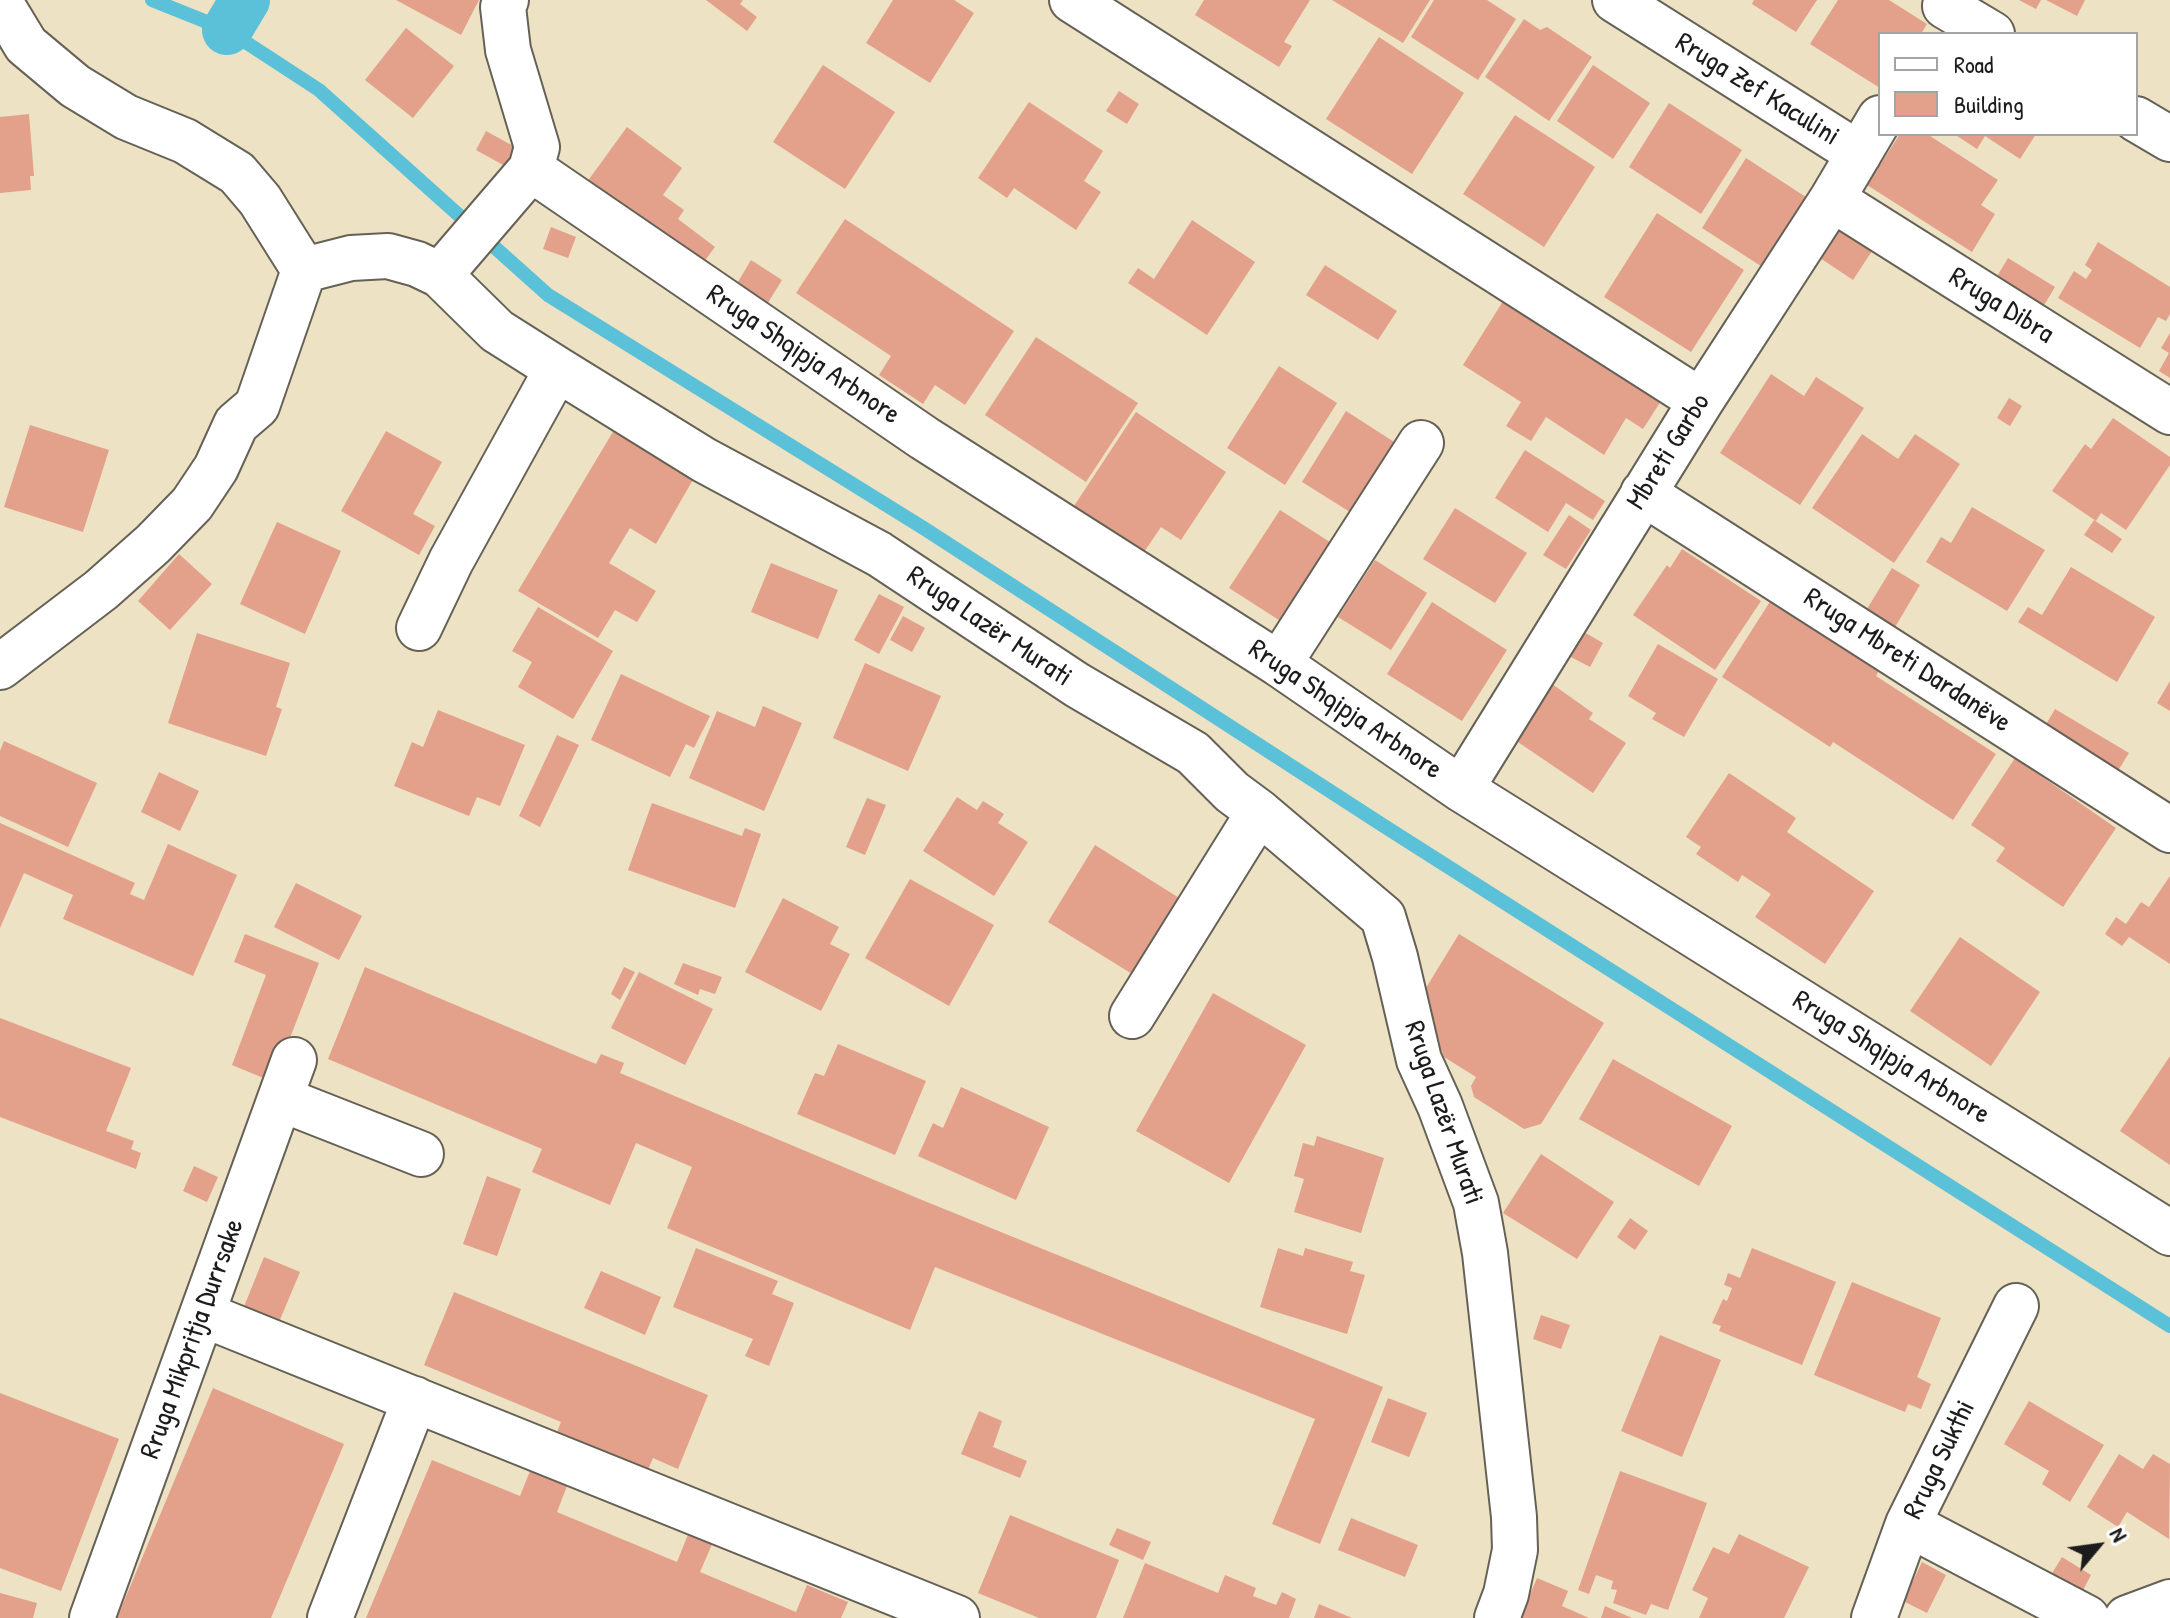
<!DOCTYPE html>
<meta charset="utf-8">
<style>
body{margin:0}
#map{position:relative;width:2170px;height:1618px;overflow:hidden;background:#ede2c3;font-family:"Patrick Hand",sans-serif}
canvas{display:block}
.legend{position:absolute;left:1878px;top:32px;width:260px;height:104px;box-sizing:border-box;background:#fff;border:2px solid #a4a4a4;margin:0;padding:10px 14px;list-style:none;font-size:24px;color:#1c1c1c}
.legend li{display:flex;align-items:center;gap:16px;height:40px}
.legend b{width:40px;border:2px solid #a4a4a4}
.north{position:absolute;left:2058px;top:1506px;width:80px;height:80px;-webkit-text-stroke:6px #fff;paint-order:stroke;rotate:61deg;font-size:22px;font-weight:700;line-height:32px;text-align:center;color:#1c1c1c}
.north::after{content:'';display:block;margin:auto;width:28px;height:36px;background:#1c1c1c;clip-path:polygon(50% 0,100% 100%,50% 72%,0 100%)}
</style>
<div id="map">
<canvas width="2170" height="1618"></canvas>
<ul class="legend">
<li><b style="height:10px;background:#fff"></b>Road</li>
<li><b style="height:22px;background:#e3a18b"></b>Building</li>
</ul>
<div class="north">N</div>
</div>
<script>
const ctx = document.querySelector('canvas').getContext('2d');
ctx.lineJoin = 'round';
const toPath = rows => new Path2D(rows.map(r => 'M' + r).join(''));
function strokePath(path, color, width, dash) { ctx.strokeStyle = color; ctx.lineWidth = width; ctx.lineCap = dash ? 'butt' : 'round'; ctx.setLineDash(dash || []); ctx.stroke(path); }
function fillPath(path, color) { ctx.fillStyle = color; ctx.fill(path, 'evenodd'); }
function drawText(font, color, halo, rows, align = 'center') {
  ctx.font = font + ' "Patrick Hand",sans-serif'; ctx.lineWidth = 6; ctx.setLineDash([]); ctx.textBaseline = 'middle'; ctx.strokeStyle = halo; ctx.fillStyle = color; for (const [text, x, y, turn = 0] of rows) {
    ctx.save(); ctx.translate(x, y); ctx.rotate((+turn || 0) * Math.PI / 180); ctx.textAlign = isNaN(turn) ? turn : align; if (halo) ctx.strokeText(text, 0, 0); ctx.fillText(text, 0, 0); ctx.restore();
  }
}
const stream = toPath([
 [152,0,227,30,319,90,548,295,925,529,1384,826,2170,1326]
]);
const canal = toPath([
 [227,30,245,0]
]);
const building = toPath([
 [396,0,479,0,461,35],
 [706,0,743,0,740,4,757,17,747,31],
 [893,0,954,0,974,13,930,83,866,43],
 [1204,0,1310,0,1284,42,1292,46,1279,67,1195,15],
 [1332,0,1430,0,1403,43],
 [1434,0,1487,0,1516,19,1478,80,1411,37],
 [1754,0,1817,0,1796,32,1752,4],
 [1838,0,1889,0,1927,24,1921,34,1880,34,1880,88,1810,44],
 [2019,0,2041,0,2036,9],
 [2046,0,2085,0,2077,16],
 [1524,19,1540,30,1547,27,1592,57,1549,121,1485,77],
 [406,28,454,66,413,118,365,80],
 [1379,37,1464,93,1412,174,1326,119],
 [823,65,895,112,845,189,773,142],
 [1593,65,1650,103,1613,159,1557,121],
 [1119,91,1139,104,1127,124,1106,111],
 [1029,102,1103,151,1084,181,1101,192,1076,230,1014,188,1007,198,978,178],
 [1669,103,1742,150,1701,214,1629,167],
 [29,114,34,176,30,176,31,190,0,193,0,117],
 [1515,115,1595,167,1544,247,1463,194],
 [627,127,682,168,663,195,684,210,678,219,715,247,701,266,587,182],
 [486,131,515,147,505,166,476,150],
 [1900,134,1927,134,1998,180,1981,205,1995,214,1972,252,1867,185],
 [1954,134,2036,134,2020,159,1985,136,1977,149],
 [1746,158,1812,201,1767,270,1702,228],
 [1657,213,1744,270,1691,352,1604,297],
 [845,219,1014,331,965,405,935,385,923,404,879,375,891,356,796,293],
 [1192,220,1255,262,1207,335,1128,283,1138,268,1154,279],
 [1830,223,1872,251,1853,280,1811,252],
 [551,227,576,237,568,258,543,249],
 [2098,242,2170,287,2170,314,2166,321,2158,317,2140,348,2058,298,2074,271,2086,279,2092,270,2085,265],
 [2008,258,2055,287,2040,312,1993,283],
 [751,260,782,280,766,306,735,287],
 [1325,265,1397,311,1378,340,1306,295],
 [1505,298,1588,350,1585,354,1622,377,1627,370,1661,401,1643,429,1626,418,1604,455,1546,417,1531,441,1506,426,1521,402,1463,365],
 [2170,333,2170,378,2159,371,2169,353,2161,348],
 [1036,337,1138,403,1086,482,985,415],
 [1279,366,1337,403,1285,485,1227,448],
 [1771,374,1804,396,1816,377,1864,408,1800,505,1720,453],
 [2009,398,2022,406,2010,426,1997,418],
 [1346,411,1402,447,1358,517,1302,482],
 [1136,412,1226,472,1181,540,1161,527,1144,552,1074,506],
 [2113,418,2170,457,2170,465,2126,530,2101,513,2096,521,2052,491,2085,444,2091,449],
 [30,425,109,450,83,532,4,507],
 [614,430,694,478,656,544,630,528,609,563,656,591,637,622,615,610,598,638,518,591],
 [386,431,442,462,413,514,435,526,419,555,341,511],
 [1862,434,1898,459,1915,434,1960,464,1894,563,1812,508],
 [1525,450,1605,501,1593,520,1566,503,1548,532,1495,498],
 [1972,507,2045,550,2007,611,1926,562,1941,537,1951,543],
 [1455,508,1527,553,1495,603,1423,559],
 [1280,510,1333,544,1282,622,1229,588],
 [1569,515,1591,530,1566,569,1543,555],
 [2094,520,2122,539,2112,553,2084,535],
 [277,522,341,551,305,634,240,604],
 [1682,549,1761,601,1715,670,1633,615,1667,565,1670,568],
 [179,554,212,584,170,630,138,601],
 [1375,560,1427,593,1391,650,1338,617],
 [771,563,838,590,818,639,751,612],
 [2071,567,2155,617,2117,682,2018,622,2028,607,2042,615],
 [1892,568,1920,585,1888,639,1859,622],
 [879,594,904,607,879,654,854,640],
 [1771,600,1879,670,1876,676,1996,754,1953,820,1833,742,1830,747,1722,677],
 [1432,602,1507,650,1462,721,1387,674],
 [538,607,613,651,573,719,518,687,532,662,512,651],
 [903,616,925,628,912,652,890,640],
 [1577,628,1603,643,1590,667,1563,653],
 [197,633,290,663,276,707,282,709,266,756,168,723],
 [1658,644,1718,679,1684,737,1652,719,1656,713,1628,696],
 [865,663,941,696,908,771,833,738],
 [621,674,710,716,694,748,686,744,670,777,591,740],
 [2170,681,2170,711,2157,703],
 [1552,684,1593,713,1589,719,1626,743,1593,793,1515,740],
 [763,706,802,723,764,811,689,778,717,711,755,727],
 [2055,709,2129,753,2111,782,2038,738],
 [438,710,525,745,500,806,477,797,469,816,394,786,412,742,423,747],
 [557,735,579,745,540,827,519,816],
 [4,741,97,783,68,847,0,816,0,751],
 [2015,758,2116,828,2063,907,1996,861,2005,848,1971,825],
 [159,772,199,791,180,831,141,812],
 [1729,773,1796,818,1787,832,1874,891,1825,964,1755,917,1771,894,1742,875,1738,882,1696,854,1701,847,1686,837],
 [957,797,977,810,983,801,1004,814,998,823,1028,842,994,896,923,851],
 [867,798,886,805,865,855,846,847],
 [652,803,742,836,745,828,761,834,735,908,628,870],
 [0,823,135,883,130,894,144,900,168,844,237,875,193,976,63,919,73,895,24,873,0,928],
 [1095,845,1184,901,1137,977,1048,922],
 [2170,876,2170,964,2129,937,2122,946,2105,934,2116,917,2126,924,2141,902,2149,907],
 [910,879,994,925,949,1006,865,958],
 [296,883,362,916,339,960,274,927],
 [783,898,839,927,830,944,850,954,821,1011,745,972],
 [245,934,319,963,273,1082,232,1065,266,975,234,962],
 [1459,934,1604,1023,1541,1124,1524,1129,1474,1097,1471,1086,1476,1077,1444,1057,1421,996],
 [1960,937,2040,992,1991,1066,1910,1011],
 [683,963,722,977,715,994,700,989,698,995,674,984],
 [365,967,596,1064,601,1054,624,1063,620,1073,922,1200,1383,1387,1320,1544,1272,1524,1315,1419,935,1267,910,1330,667,1228,692,1167,636,1143,610,1205,532,1172,542,1149,328,1059],
 [624,967,635,972,620,1000,611,994],
 [639,972,713,1009,685,1065,611,1028],
 [1213,993,1306,1045,1229,1183,1136,1131],
 [0,1018,131,1068,106,1131,134,1141,131,1149,141,1153,136,1169,0,1117],
 [838,1044,926,1081,895,1155,797,1114,815,1073,824,1076],
 [2170,1056,2170,1165,2120,1131],
 [1613,1059,1732,1126,1699,1186,1579,1119],
 [961,1087,1049,1127,1016,1200,918,1156,933,1123,943,1128],
 [1317,1136,1384,1158,1361,1233,1294,1212,1304,1179,1294,1176,1303,1143,1314,1146],
 [1541,1154,1614,1202,1577,1259,1503,1213],
 [194,1166,218,1177,207,1202,183,1191],
 [487,1176,521,1189,497,1256,463,1244],
 [1630,1218,1648,1231,1635,1250,1617,1237],
 [696,1248,778,1281,772,1294,794,1303,769,1366,745,1356,753,1339,673,1307],
 [1278,1248,1303,1256,1305,1248,1353,1262,1350,1271,1365,1275,1347,1334,1260,1307],
 [1752,1248,1836,1282,1802,1365,1719,1331,1721,1326,1712,1323,1723,1299,1727,1301,1732,1288,1724,1285,1728,1273,1740,1278],
 [264,1257,300,1272,274,1334,239,1319],
 [601,1271,661,1297,645,1335,584,1308],
 [1852,1282,1941,1318,1917,1377,1931,1384,1921,1409,1908,1404,1905,1412,1814,1375],
 [454,1292,708,1395,678,1469,653,1458,645,1477,554,1440,561,1422,424,1365],
 [1541,1315,1570,1325,1561,1349,1533,1339],
 [1660,1335,1721,1360,1682,1457,1621,1431],
 [213,1388,344,1444,271,1618,117,1618],
 [0,1393,119,1439,61,1591,0,1568],
 [1388,1398,1427,1413,1409,1457,1371,1442],
 [2029,1401,2104,1445,2070,1502,2042,1484,2049,1471,2004,1444],
 [979,1411,1002,1421,993,1447,1027,1461,1020,1478,961,1454],
 [2119,1454,2143,1469,2153,1454,2170,1464,2169,1539,2127,1512,2118,1527,2087,1507],
 [432,1460,520,1496,530,1471,567,1486,557,1512,677,1562,689,1532,713,1542,700,1572,796,1612,807,1585,848,1602,841,1618,366,1618],
 [1620,1471,1707,1503,1668,1610,1651,1604,1646,1615,1613,1603,1617,1590,1611,1589,1613,1581,1596,1575,1589,1594,1578,1590],
 [1010,1515,1119,1560,1096,1618,1039,1618,978,1593],
 [1351,1518,1418,1545,1405,1577,1338,1550],
 [1117,1528,1151,1542,1143,1560,1109,1545],
 [1739,1534,1809,1567,1784,1618,1699,1618,1708,1598,1692,1590,1713,1547,1729,1554],
 [2062,1557,2091,1575,2081,1594,2051,1575],
 [1922,1562,1946,1575,1927,1613,1903,1601],
 [1145,1563,1218,1593,1225,1575,1256,1588,1253,1596,1276,1605,1282,1592,1296,1599,1289,1618,1123,1618],
 [1537,1578,1568,1591,1562,1606,1589,1618,1520,1618],
 [0,1593,37,1603,33,1618,0,1618],
 [1319,1604,1352,1618,1314,1618],
 [1605,1606,1632,1618,1601,1618]
]);
const minor = toPath([
 [1072,0,1701,401],
 [1615,0,1859,154],
 [0,2,26,45,75,86,126,117,185,141,237,173,260,200,304,270],
 [1945,6,1992,34],
 [2136,119,2170,139],
 [531,169,924,438,1279,664,1461,789,2170,1233],
 [1832,199,2170,412],
 [304,270,351,258,388,256,417,264,440,275,497,331,557,369,704,460,879,554,1077,685,1193,753,1232,792,1259,812,1383,917,1395,957,1419,1060,1440,1106,1476,1203,1485,1253,1514,1517,1515,1550,1506,1594,1497,1618],
 [440,275,531,169,537,147,508,50,503,7,506,0],
 [1643,493,2170,830],
 [419,628,451,561,557,369],
 [1279,664,1421,443],
 [0,667,101,590,153,544,192,504,216,468,236,424,257,406,304,270],
 [1461,789,1701,401,1832,199,1880,118],
 [1132,1016,1259,812],
 [281,1099,421,1154],
 [202,1314,957,1618],
 [1908,1524,2087,1618],
 [92,1618,294,1060],
 [330,1618,415,1399],
 [1874,1618,1908,1524,2016,1306],
 [2127,1618,2170,1602]
]);
const streetNames = [
 ["Rruga Zef Kaculini",1757,90,32],
 ["Rruga Dibra",2001,306,32],
 ["Rruga Shqipja Arbnore",803,355,34],
 ["Mbreti Garbo",1669,452,-58],
 ["Rruga Lazër Murati",989,627,34],
 ["Rruga Mbreti Dardanëve",1907,661,33],
 ["Rruga Shqipja Arbnore",1345,710,34],
 ["Rruga Shqipja Arbnore",1891,1058,32],
 ["Rruga Lazër Murati",1443,1113,71],
 ["Rruga Mikpritja Durrsake",193,1339,-70],
 ["Rruga Sukthi",1940,1460,-64]
];
strokePath(stream, '#5ac1d8', 14);
strokePath(canal, '#5ac1d8', 50);
fillPath(building, '#e3a18b');
strokePath(minor, '#656156', 48);
strokePath(minor, '#fff', 44);
drawText('28px', '#1c1c1c', '#fff', streetNames);
</script>
